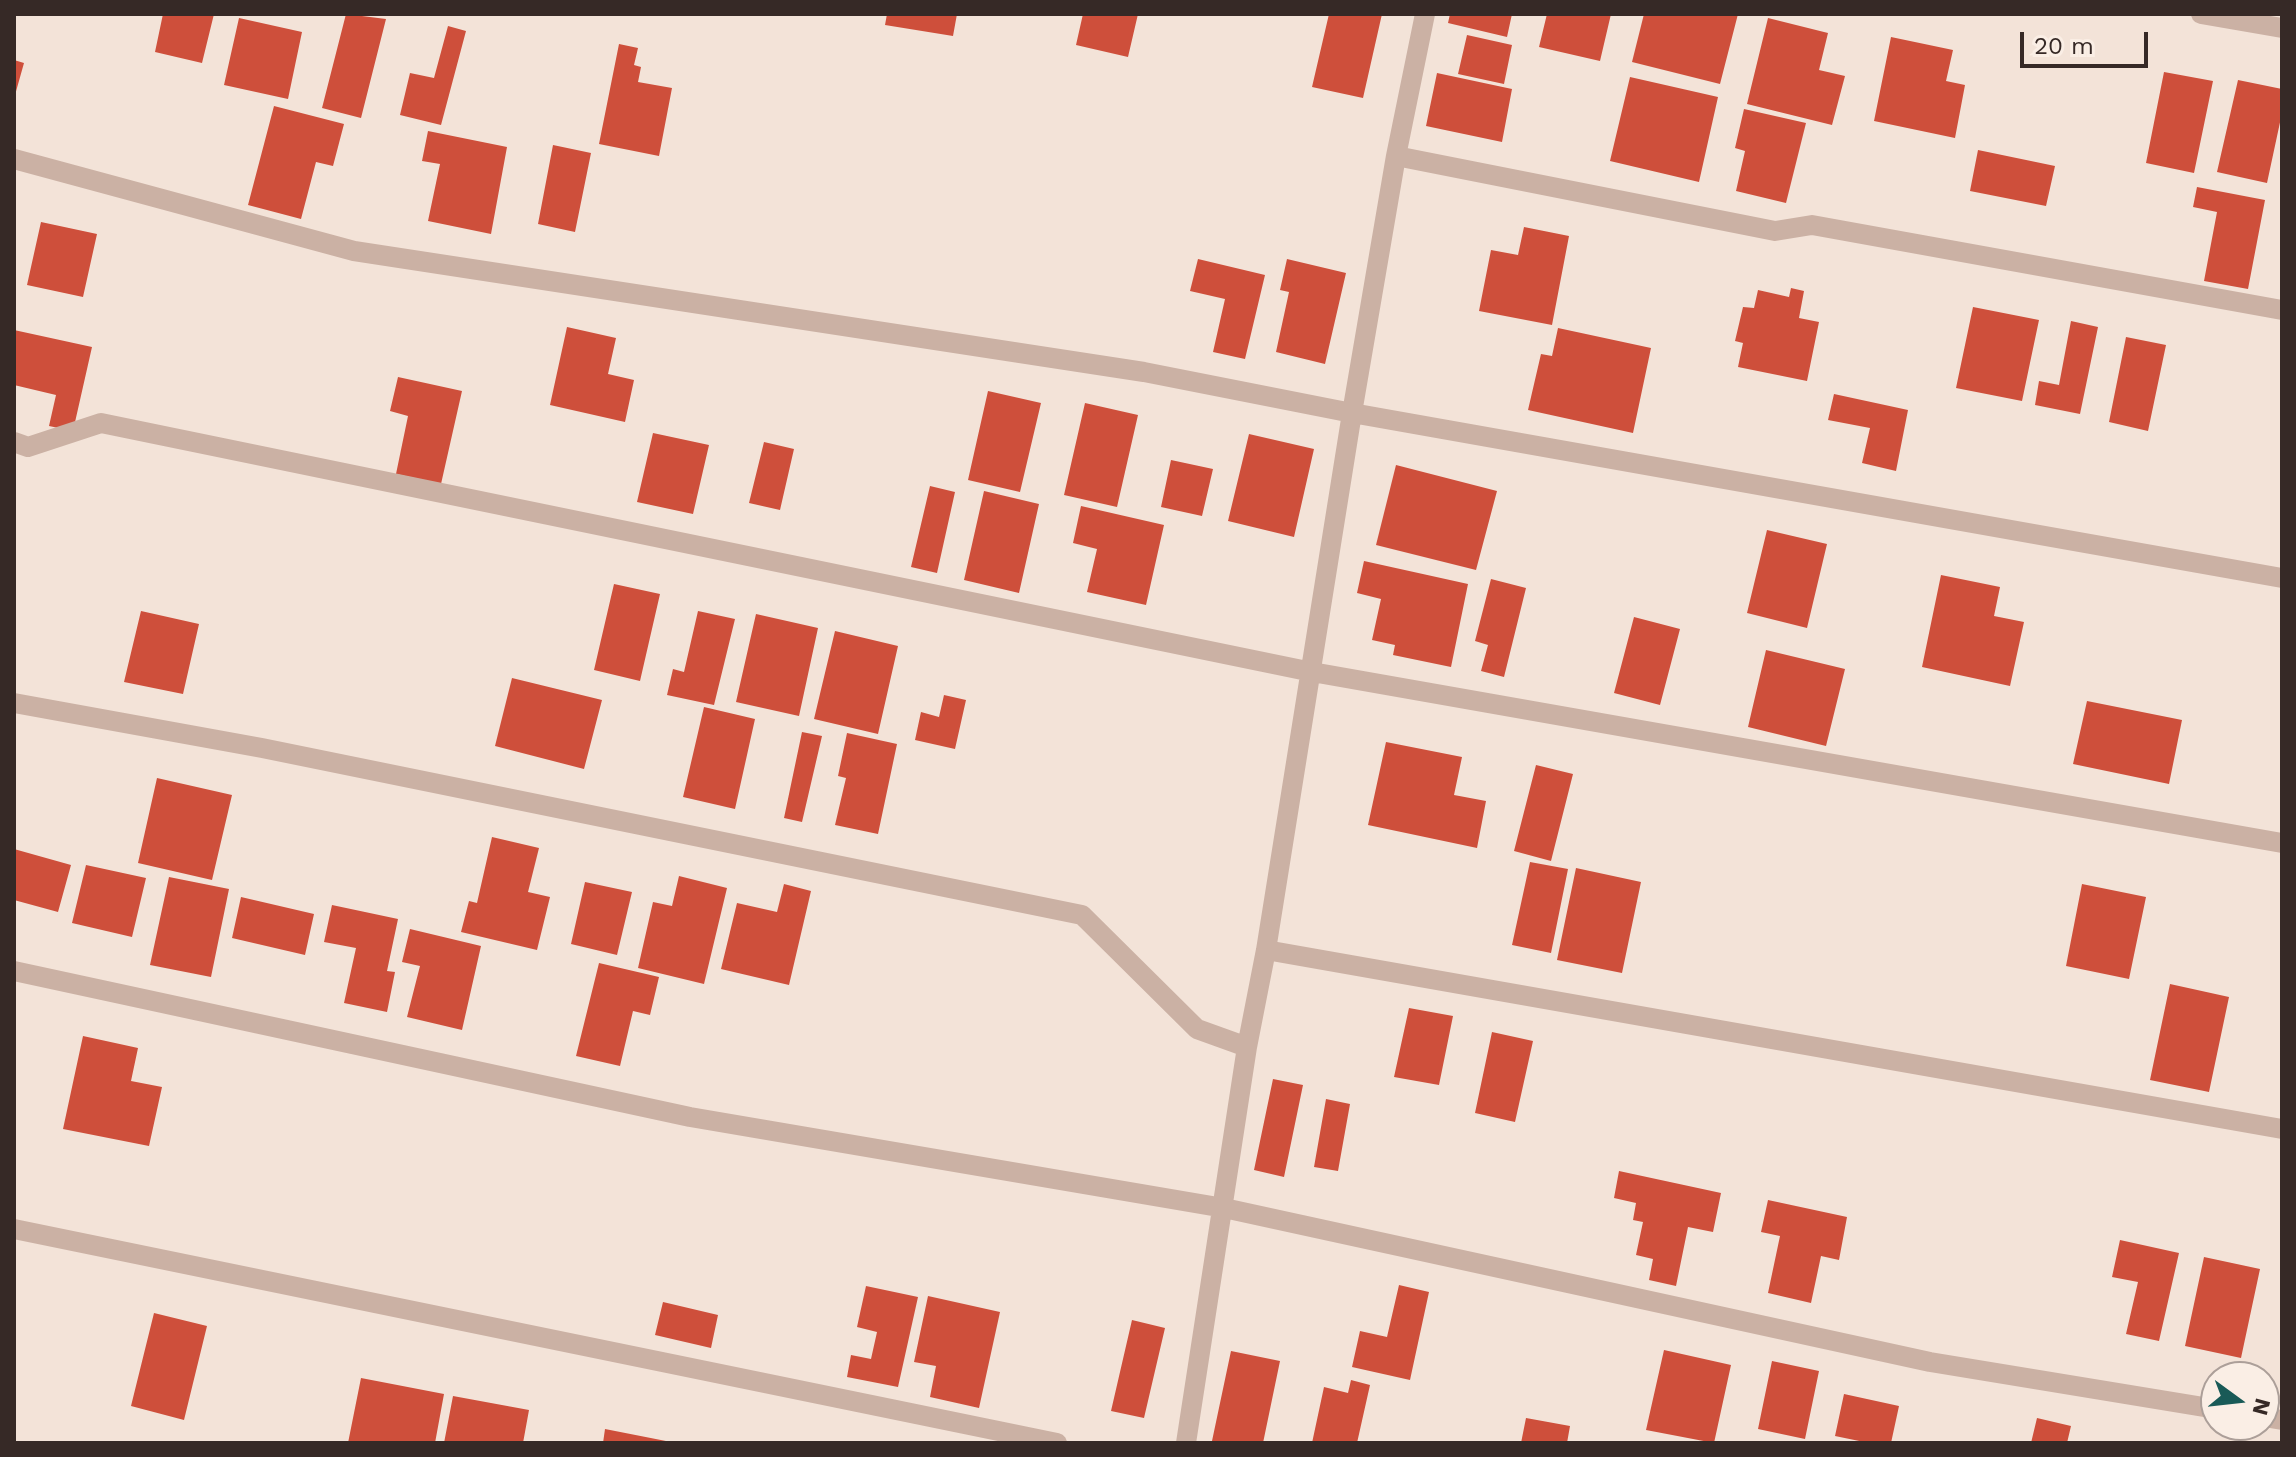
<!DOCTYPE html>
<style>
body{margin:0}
#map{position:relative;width:2296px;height:1457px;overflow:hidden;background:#f3e3d8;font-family:"Work Sans",sans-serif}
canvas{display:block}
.frame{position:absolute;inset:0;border:16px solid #362926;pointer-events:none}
.north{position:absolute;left:2200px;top:1361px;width:80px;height:80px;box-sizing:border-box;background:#faeee5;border:2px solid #ac9f99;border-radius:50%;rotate:105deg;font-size:22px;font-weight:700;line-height:32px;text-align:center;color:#362926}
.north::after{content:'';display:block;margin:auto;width:28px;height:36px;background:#195a57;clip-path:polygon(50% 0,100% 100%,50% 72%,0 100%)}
.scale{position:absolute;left:2020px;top:32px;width:128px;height:36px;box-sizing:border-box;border:4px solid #362926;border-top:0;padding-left:10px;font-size:24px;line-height:28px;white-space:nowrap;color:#362926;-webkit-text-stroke:6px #faeee5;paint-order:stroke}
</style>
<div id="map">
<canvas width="2296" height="1457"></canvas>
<div class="frame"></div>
<div class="north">N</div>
<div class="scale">20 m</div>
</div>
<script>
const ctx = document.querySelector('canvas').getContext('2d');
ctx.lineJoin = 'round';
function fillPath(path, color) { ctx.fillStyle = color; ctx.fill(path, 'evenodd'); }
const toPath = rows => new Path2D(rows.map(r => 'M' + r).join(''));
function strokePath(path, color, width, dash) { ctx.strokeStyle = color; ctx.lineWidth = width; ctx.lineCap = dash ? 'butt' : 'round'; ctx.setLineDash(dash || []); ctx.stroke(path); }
const building = toPath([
 [163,14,214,14,202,63,155,52],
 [346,14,386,19,361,118,322,108],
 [887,14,957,14,953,36,885,25],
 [1083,14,1138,14,1128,57,1076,45],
 [1329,14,1382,14,1363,98,1312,87],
 [1450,14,1512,14,1507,37,1448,23],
 [1547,14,1611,14,1600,61,1539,47],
 [1644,14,1738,14,1720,84,1632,62],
 [239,18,302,32,288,99,224,85],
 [1768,18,1828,33,1819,70,1845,76,1832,125,1747,104],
 [448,26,466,31,441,125,400,115,410,73,434,78],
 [1467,35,1512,45,1504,84,1458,74],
 [1891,37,1953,50,1946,81,1965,85,1955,138,1874,121],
 [619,44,638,48,634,65,641,67,638,82,672,88,659,156,599,144],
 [14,60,24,63,15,95,14,95],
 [2164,72,2213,81,2194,173,2146,163],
 [1437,73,1512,89,1502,142,1426,126],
 [1630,77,1718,97,1699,182,1610,161],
 [2238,80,2282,89,2282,113,2267,183,2217,172],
 [274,106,344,124,333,166,316,162,301,219,248,205],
 [1744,109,1806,123,1786,203,1736,191,1745,151,1735,148],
 [428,131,507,147,491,234,428,221,440,164,422,161],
 [553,145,591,153,575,232,538,224],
 [1978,150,2055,166,2046,206,1970,191],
 [2197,187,2265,200,2248,289,2204,281,2217,212,2193,207],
 [41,222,97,234,83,297,27,285],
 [1524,227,1569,236,1552,325,1479,311,1491,250,1518,255],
 [1198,259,1265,275,1245,359,1213,352,1225,299,1190,291],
 [1287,259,1346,273,1325,364,1276,352,1289,292,1280,290],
 [1791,288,1804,291,1799,318,1819,322,1807,381,1738,367,1743,343,1735,341,1743,307,1754,308,1758,290,1789,297],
 [1973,307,2039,320,2022,401,1956,388],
 [2071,321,2098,327,2080,414,2035,405,2039,381,2059,385],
 [567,327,616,338,608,374,634,380,625,422,550,405],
 [1558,328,1651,348,1633,433,1528,410,1541,354,1552,356],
 [14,330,92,347,73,431,49,426,56,395,14,385],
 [2126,337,2166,345,2148,431,2109,422],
 [398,377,462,391,441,484,396,474,408,416,390,411],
 [988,391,1041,403,1020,492,968,480],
 [1834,394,1908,410,1896,471,1862,463,1870,428,1828,420],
 [1085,403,1138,415,1117,507,1064,495],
 [653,433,709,445,693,514,637,502],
 [1249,434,1314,449,1294,537,1228,521],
 [764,442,794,449,780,510,749,503],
 [1171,460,1213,469,1202,516,1161,507],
 [1396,465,1497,491,1476,570,1376,545],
 [930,486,955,492,937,573,911,567],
 [984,491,1039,504,1019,593,964,580],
 [1081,506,1164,525,1146,605,1087,592,1097,549,1073,543],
 [1767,530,1827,544,1807,628,1747,613],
 [1364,561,1468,584,1451,667,1393,655,1395,645,1372,640,1381,599,1357,593],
 [1941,575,2000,587,1994,616,2024,622,2010,686,1922,667],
 [1491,579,1526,588,1504,677,1481,671,1488,645,1475,641],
 [614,584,660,594,640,681,594,670],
 [141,611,199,624,183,694,124,682],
 [698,611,735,619,714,705,667,695,673,669,684,672],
 [756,614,818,628,799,716,736,702],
 [1634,617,1680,629,1660,705,1614,693],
 [835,631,898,646,878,734,814,719],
 [1766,650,1845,669,1826,746,1748,727],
 [512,678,602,700,584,769,495,746],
 [944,695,966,700,955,749,915,740,921,712,939,717],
 [2087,701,2182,720,2169,784,2073,764],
 [704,707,755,719,735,809,683,797],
 [802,732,822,736,802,822,784,818],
 [847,733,897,744,878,834,835,825,846,778,838,776],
 [1386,742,1462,757,1454,795,1486,801,1477,848,1368,825],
 [1536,765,1573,774,1551,861,1514,851],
 [157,778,232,795,212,880,138,863],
 [492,837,539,848,528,892,550,897,537,950,461,932,469,901,477,903],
 [14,849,71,865,58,912,14,900],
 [1530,862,1568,869,1551,953,1512,945],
 [86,865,146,878,132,937,72,923],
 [1576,868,1641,882,1622,973,1557,960],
 [679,876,727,888,704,984,638,968,653,902,672,906],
 [169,877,229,889,211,977,150,965],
 [585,882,632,892,617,955,571,944],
 [784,884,811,891,789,985,721,969,737,903,777,912],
 [2082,884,2146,897,2129,979,2066,966],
 [241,897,314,914,305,955,232,938],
 [332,905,398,919,387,971,395,972,387,1012,344,1003,356,948,324,942],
 [410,929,481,946,462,1030,407,1017,420,966,402,962],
 [599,963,659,977,650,1015,633,1011,620,1066,576,1056],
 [2170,984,2229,997,2209,1092,2150,1080],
 [1409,1008,1453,1016,1439,1085,1394,1077],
 [1492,1032,1533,1041,1515,1122,1475,1113],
 [83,1036,138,1048,131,1081,162,1087,149,1146,63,1129],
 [1273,1079,1303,1085,1284,1177,1254,1170],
 [1326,1099,1350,1104,1338,1171,1314,1167],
 [1619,1171,1721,1193,1713,1232,1688,1227,1676,1286,1649,1280,1653,1259,1636,1255,1643,1222,1633,1220,1636,1203,1614,1198],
 [1768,1200,1847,1217,1839,1260,1821,1256,1811,1303,1768,1293,1780,1236,1761,1232],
 [2120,1240,2179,1253,2159,1341,2126,1334,2138,1282,2112,1277],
 [2204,1257,2260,1269,2241,1358,2185,1346],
 [1399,1285,1429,1292,1410,1380,1352,1367,1360,1331,1387,1337],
 [866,1286,918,1297,898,1387,847,1377,851,1355,871,1359,877,1332,857,1327],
 [928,1296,1000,1312,979,1408,930,1397,936,1366,914,1362],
 [663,1302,718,1315,711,1348,655,1335],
 [154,1313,207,1326,184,1420,131,1406],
 [1132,1320,1165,1328,1144,1418,1111,1411],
 [1664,1350,1731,1365,1714,1443,1646,1430],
 [1231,1351,1280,1361,1263,1443,1212,1441],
 [1772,1361,1819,1371,1805,1439,1758,1429],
 [361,1378,444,1394,435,1443,348,1443],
 [1351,1380,1370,1385,1357,1443,1312,1443,1324,1387,1348,1393],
 [1844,1394,1899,1406,1891,1443,1869,1443,1835,1436],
 [453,1396,529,1410,523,1443,444,1443],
 [1526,1418,1570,1426,1567,1443,1521,1443],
 [2037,1418,2071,1426,2067,1443,2031,1443],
 [605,1429,671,1442,671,1443,603,1443]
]);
const minor = toPath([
 [2201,14,2282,28],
 [1396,156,1775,231,1812,225,2282,310],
 [14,159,354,251,1144,372,1352,413,2282,578],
 [14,442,28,447,101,423,1312,672,2282,843],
 [14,703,262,748,1082,915,1197,1029,1247,1047],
 [1266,950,2282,1129],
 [14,971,690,1117,1224,1208,1930,1362,2216,1409],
 [14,1229,1057,1443],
 [2264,1417,2282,1420],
 [1186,1443,1247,1047,1266,950,1352,413,1396,156,1425,14]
]);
fillPath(building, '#ce4f3b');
strokePath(minor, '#cbb1a4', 20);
</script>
